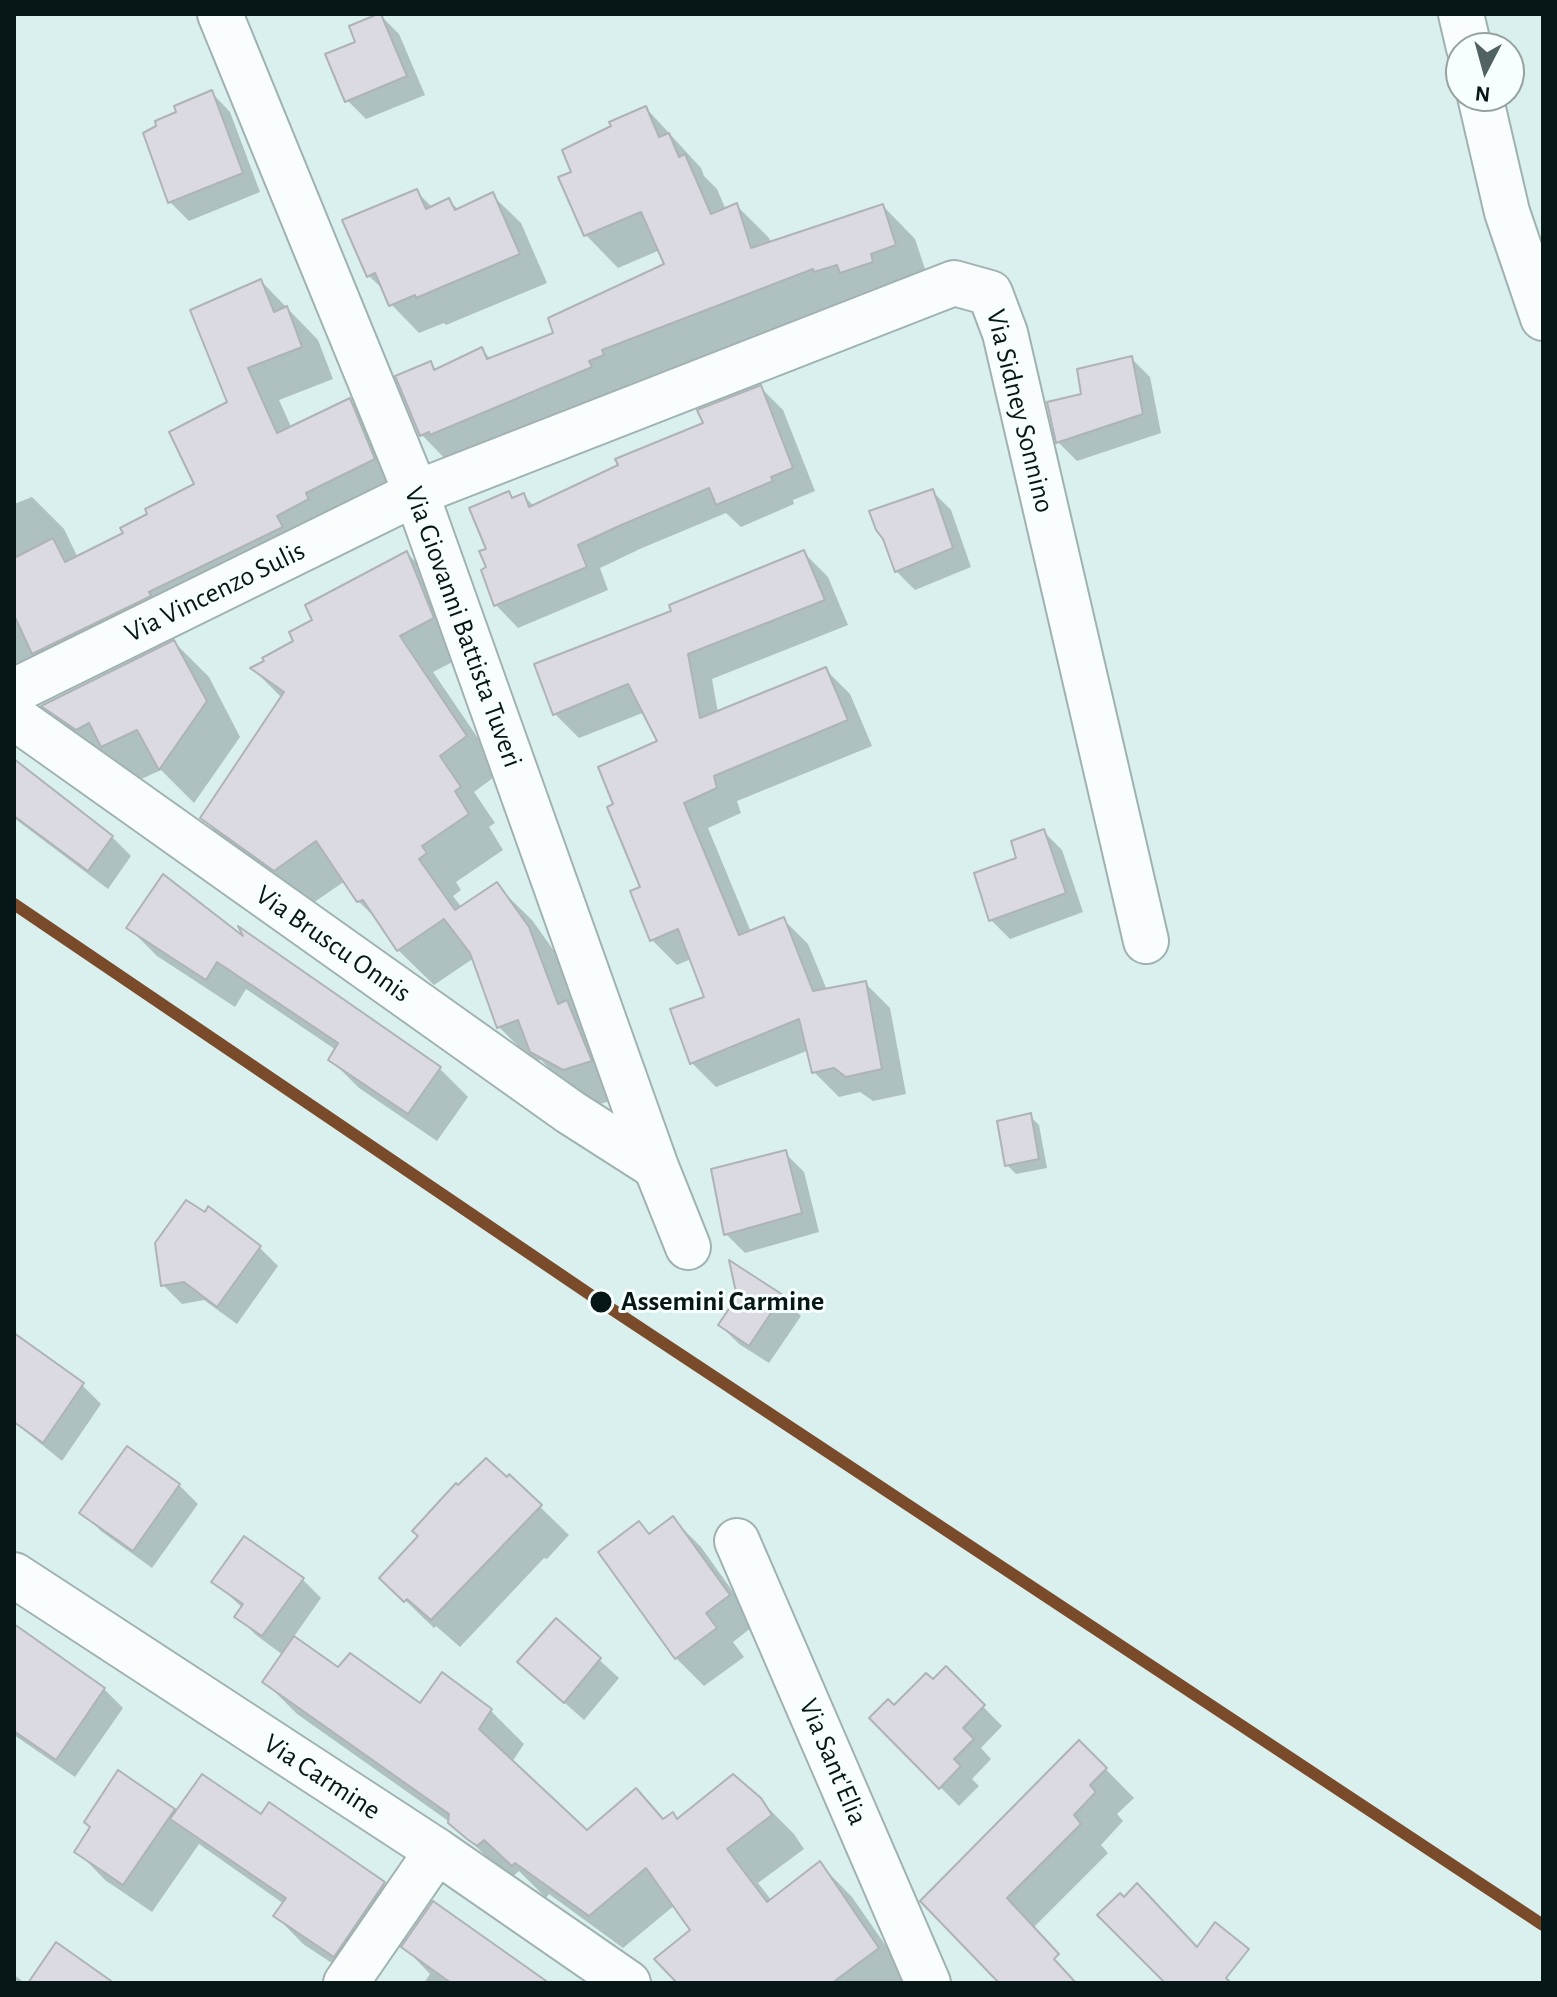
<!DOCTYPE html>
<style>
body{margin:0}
#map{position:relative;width:1557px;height:1997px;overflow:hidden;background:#daf0ef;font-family:"Alegreya Sans",sans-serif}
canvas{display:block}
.frame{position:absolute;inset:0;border:16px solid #071616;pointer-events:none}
.north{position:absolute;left:1445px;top:32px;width:80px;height:80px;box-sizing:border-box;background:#f7fefe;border:2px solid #97a1a1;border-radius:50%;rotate:186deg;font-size:22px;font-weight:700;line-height:32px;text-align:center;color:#071616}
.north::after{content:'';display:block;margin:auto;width:28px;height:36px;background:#516262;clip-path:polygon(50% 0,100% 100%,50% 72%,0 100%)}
</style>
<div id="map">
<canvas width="1557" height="1997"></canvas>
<div class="frame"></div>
<div class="north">N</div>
</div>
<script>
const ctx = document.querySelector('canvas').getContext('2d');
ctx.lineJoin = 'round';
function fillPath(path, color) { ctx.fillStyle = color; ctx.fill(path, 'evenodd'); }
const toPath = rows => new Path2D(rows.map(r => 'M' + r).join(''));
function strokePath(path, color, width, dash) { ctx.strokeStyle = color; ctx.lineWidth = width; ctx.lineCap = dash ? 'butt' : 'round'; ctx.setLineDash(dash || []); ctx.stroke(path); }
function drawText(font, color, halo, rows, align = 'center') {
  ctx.font = font + ' "Alegreya Sans",sans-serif'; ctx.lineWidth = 6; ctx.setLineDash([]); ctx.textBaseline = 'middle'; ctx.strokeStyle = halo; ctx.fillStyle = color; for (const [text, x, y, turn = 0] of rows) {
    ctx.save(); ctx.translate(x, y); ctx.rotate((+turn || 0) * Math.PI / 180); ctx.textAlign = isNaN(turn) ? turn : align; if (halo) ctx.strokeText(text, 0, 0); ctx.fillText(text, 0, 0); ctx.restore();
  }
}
const shadow = toPath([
 [380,15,399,34,425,95,366,119,347,100,358,43],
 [212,93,230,112,260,192,189,221,170,202],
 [646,108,701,168,704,176,717,189,726,210,737,206,769,238,771,243,883,206,915,239,928,278,848,304,846,301,633,383,635,387,454,468,422,435,430,363,437,370,482,350,491,359,556,334,667,266,660,250,618,268,586,235,573,173],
 [417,192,433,208,449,201,459,210,492,195,521,223,547,283,446,325,444,323,419,333,391,304,386,292,369,276],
 [261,281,318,340,333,379,279,400,292,429,350,400,382,432,406,491,14,670,14,504,32,497,64,529,78,558,125,534,197,485,230,403],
 [1131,358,1150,377,1161,433,1077,461,1058,442,1084,396],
 [761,388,783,410,815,491,793,500,794,504,741,527,726,513,642,548,600,568,608,590,518,628,496,605,488,550,509,493,515,499,524,496,535,507,705,424],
 [932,491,951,510,971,567,915,590,896,571],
 [803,552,828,577,848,625,712,679,718,713,825,669,850,694,872,746,737,801,741,813,708,828,751,932,783,919,808,944,827,990,865,983,890,1008,906,1094,873,1101,860,1092,839,1097,814,1072,809,1050,716,1087,691,1062,706,998,691,959,677,965,652,940,642,888,615,805,660,742,645,712,579,738,554,713,674,612],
 [407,553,442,589,468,654,433,672,501,772,474,792,495,823,489,827,503,850,456,882,461,890,453,896,462,908,496,885,532,920,564,965,626,1096,600,1104,568,1088,541,1060,534,1062,499,1027,474,958,434,985,398,950,382,924,358,901,345,881,310,905,238,854,202,818,282,698,253,669,296,641,315,621],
 [174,642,209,677,240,737,194,803,161,770,137,781,117,761,112,764,78,740,44,706],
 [14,783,112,837,131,856,108,889,14,818],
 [1043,831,1062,850,1083,912,1010,939,991,920,1018,859],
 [129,928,249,943,243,932,440,1069,468,1097,437,1141,359,1088,330,1059,336,1050,246,989,235,1007,157,956],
 [1030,1116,1039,1125,1047,1168,1016,1174,1007,1165],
 [785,1153,804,1172,819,1232,745,1253,726,1234],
 [259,1247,278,1266,237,1324,204,1300,182,1304,163,1285],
 [732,1264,782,1297,801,1316,769,1363,739,1344,720,1325,739,1297],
 [14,1336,82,1385,101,1404,62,1461,14,1422],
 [509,1477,569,1535,547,1559,544,1558,460,1647,436,1626,434,1628,382,1578,420,1536],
 [179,1485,198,1504,152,1568,101,1531,82,1512],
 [673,1519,701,1547,756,1624,733,1642,744,1657,704,1686,676,1658,639,1524,651,1536],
 [303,1580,321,1598,293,1638,339,1670,421,1706,442,1675,491,1711,524,1744,512,1762,587,1833,636,1791,665,1820,678,1821,760,1800,794,1834,804,1849,758,1883,772,1901,820,1864,852,1897,911,1982,680,1983,692,1930,675,1905,623,1948,549,1894,546,1898,519,1871,511,1878,502,1872,454,1825,297,1714,264,1681,283,1655,256,1635,237,1616,243,1608,214,1582],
 [557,1621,619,1678,584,1720,539,1680],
 [14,1626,104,1689,123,1708,75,1777,14,1735],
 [946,1669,1002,1726,981,1748,991,1759,972,1779,979,1786,959,1806,872,1718,895,1707,933,1682],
 [1079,1742,1134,1798,1117,1814,1123,1821,1101,1845,1108,1853,1034,1927,1008,1983,1003,1983,923,1901],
 [270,1804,384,1884,412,1912,362,1983,303,1944,275,1915,284,1904,199,1844,152,1912,105,1880,77,1851,174,1811,177,1813,261,1817],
 [404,1947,545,1983,424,1983,430,1974],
 [14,1975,25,1983,14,1983]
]);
const building = toPath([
 [378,14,381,14,407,76,345,102,325,54,355,42,349,26,378,14],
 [212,90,243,173,168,203,143,133,156,126,155,121,176,112,174,106,212,90],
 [646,106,659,137,669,133,679,157,685,154,711,214,737,203,751,248,883,204,896,245,871,254,873,262,840,273,837,265,814,272,813,269,602,350,604,355,589,361,592,367,430,435,429,432,420,436,395,376,431,361,434,370,482,347,487,359,553,333,548,318,664,264,641,212,584,236,558,177,571,172,562,150,611,126,609,122,646,106],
 [417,189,426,209,449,198,455,210,493,192,520,254,416,298,415,295,389,306,375,273,367,277,342,220,417,189],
 [261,279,274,312,287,306,302,347,248,368,277,433,350,398,375,459,306,493,309,499,277,516,283,527,149,592,151,596,32,654,14,615,14,558,53,538,65,562,123,533,120,528,147,514,145,509,194,484,169,432,227,402,190,310,261,279],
 [1132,356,1143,414,1056,443,1047,402,1081,394,1077,369,1132,356],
 [761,385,793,468,771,477,773,481,716,505,709,488,619,526,578,545,587,567,494,606,481,570,486,567,479,551,486,549,469,508,509,491,512,498,524,493,529,507,618,465,615,459,703,423,697,410,761,385],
 [933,489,953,548,895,572,883,539,876,530,869,511,933,489],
 [804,550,825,600,688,654,700,718,826,667,848,720,714,776,717,788,684,803,739,935,784,917,813,991,866,981,882,1069,846,1077,834,1068,812,1073,799,1019,690,1064,670,1009,704,997,678,929,650,941,630,891,640,887,607,807,613,804,598,767,657,741,628,684,553,715,534,664,671,611,669,605,804,550],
 [407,551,434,618,400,636,467,736,440,756,461,787,455,791,469,814,422,846,427,853,419,859,455,910,497,882,529,927,558,1004,567,1000,592,1061,563,1070,530,1052,518,1020,497,1028,470,953,444,919,397,951,363,900,357,902,316,841,274,871,200,818,284,692,250,668,264,661,262,658,293,641,289,632,312,620,305,605,407,551],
 [174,640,207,701,159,770,137,730,101,747,89,723,76,730,41,706,174,640],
 [14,759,113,836,88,871,14,816,14,759],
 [1044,829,1066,893,989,921,974,873,1016,858,1011,841,1044,829],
 [163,874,243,936,238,926,441,1067,408,1114,328,1060,338,1043,217,962,206,980,126,928,163,874],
 [1031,1113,1039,1159,1005,1166,997,1121,1031,1113],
 [786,1150,802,1213,724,1235,711,1169,786,1150],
 [186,1200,205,1212,208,1206,261,1246,217,1307,184,1282,161,1286,155,1243,186,1200],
 [729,1260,783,1295,749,1346,718,1325,737,1297,729,1260],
 [14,1333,84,1383,43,1443,14,1422,14,1333],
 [127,1446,180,1484,133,1551,79,1513,127,1446],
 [486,1458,507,1477,509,1474,542,1505,431,1620,407,1599,404,1602,379,1578,418,1536,412,1531,456,1483,458,1485,486,1458],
 [673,1516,730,1595,706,1613,717,1628,675,1659,598,1552,639,1521,649,1534,673,1516],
 [244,1536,304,1578,262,1636,234,1617,243,1604,211,1582,244,1536],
 [556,1618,601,1658,564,1703,517,1662,556,1618],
 [14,1624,105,1688,56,1760,14,1731,14,1624],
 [294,1636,338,1667,350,1653,420,1703,442,1672,492,1709,479,1729,587,1830,636,1788,663,1819,673,1812,677,1819,733,1774,761,1798,772,1815,727,1849,767,1902,820,1861,879,1948,832,1983,677,1983,654,1959,690,1930,646,1868,589,1916,515,1863,512,1866,484,1840,477,1846,467,1839,448,1823,449,1814,262,1682,294,1636],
 [946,1666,985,1705,963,1728,974,1739,954,1759,961,1766,939,1789,869,1718,888,1699,894,1705,926,1673,933,1679,946,1666],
 [1079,1740,1107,1768,1090,1785,1096,1792,1074,1815,1081,1824,1007,1898,1059,1954,1054,1959,1076,1983,999,1983,920,1901,1079,1740],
 [118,1770,175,1809,123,1885,74,1852,90,1827,84,1822,118,1770],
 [202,1774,261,1814,269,1802,385,1882,334,1957,273,1916,286,1898,170,1819,202,1774],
 [1137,1883,1197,1947,1215,1922,1249,1949,1226,1978,1231,1983,1165,1983,1097,1915,1120,1893,1124,1897,1137,1883],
 [433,1901,549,1983,451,1983,401,1947,433,1901],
 [56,1942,114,1983,28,1983,56,1942]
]);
const minor = toPath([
 [220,14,416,493,656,1167,688,1247],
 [1461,14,1469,48],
 [1480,96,1507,212,1543,318],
 [14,691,416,493,954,283,990,293,1005,333,1146,941],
 [14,717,570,1112,656,1167],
 [737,1541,928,1983],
 [346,1983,437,1851]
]);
const major = toPath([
 [14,1575,437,1851,628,1983]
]);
const rail1 = toPath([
 [14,904,601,1302,1543,1925]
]);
const markers = [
 [601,1302,12,"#071616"]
];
const streetNames = [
 ["Via Sidney Sonnino",1020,411,76],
 ["Via Vincenzo Sulis",215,592,-26],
 ["Via Giovanni Battista Tuveri",463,627,70],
 ["Via Bruscu Onnis",333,944,35],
 ["Via Sant'Elia",833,1762,67],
 ["Via Carmine",322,1777,33]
];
const stopNames = [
 ["Assemini Carmine",621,1302]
];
fillPath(shadow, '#0003');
fillPath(building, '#dbdae2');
strokePath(building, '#aeb3b6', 2);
strokePath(minor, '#a0b1b1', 48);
strokePath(major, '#a0b1b1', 48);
strokePath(minor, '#f9fdfd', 44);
strokePath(major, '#f9fdfd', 44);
strokePath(rail1, '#7a4b2a', 12);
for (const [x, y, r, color] of markers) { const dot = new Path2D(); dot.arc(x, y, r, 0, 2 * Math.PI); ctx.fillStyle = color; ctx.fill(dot); strokePath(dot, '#f7fefe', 3); }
drawText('28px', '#071616', '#f7fefe', streetNames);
drawText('bold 28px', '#071616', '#f7fefe', stopNames, 'left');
</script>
